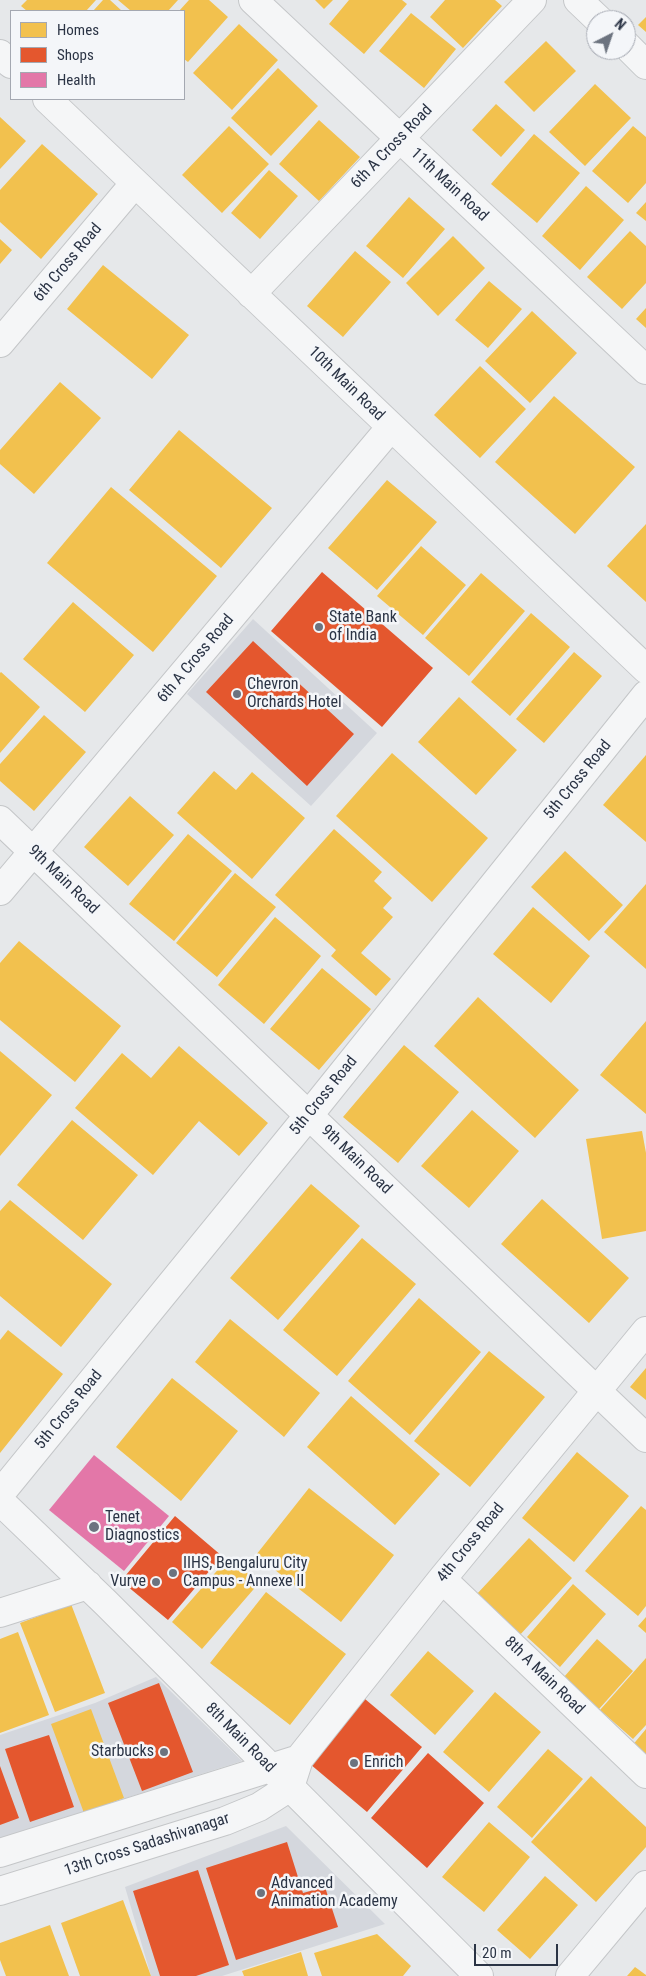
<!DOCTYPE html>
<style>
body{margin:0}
#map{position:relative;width:646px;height:1976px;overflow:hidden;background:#e6e8ea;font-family:"Roboto Condensed",sans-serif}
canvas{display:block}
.legend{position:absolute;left:10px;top:10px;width:175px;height:90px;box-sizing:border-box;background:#f4f6f9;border:1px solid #a4a8b1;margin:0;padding:6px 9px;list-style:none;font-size:15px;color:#2b3445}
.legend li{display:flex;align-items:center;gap:10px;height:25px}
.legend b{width:25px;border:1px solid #a4a8b1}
.north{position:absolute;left:586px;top:10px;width:50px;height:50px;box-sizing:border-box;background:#f4f6f9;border:1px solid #a4a8b1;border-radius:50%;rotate:41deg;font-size:14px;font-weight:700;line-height:20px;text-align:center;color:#2b3445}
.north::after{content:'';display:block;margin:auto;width:18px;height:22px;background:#6c737f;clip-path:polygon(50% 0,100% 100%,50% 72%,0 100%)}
.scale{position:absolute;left:474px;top:1944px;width:84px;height:22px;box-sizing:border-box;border:2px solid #2b3445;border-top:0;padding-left:6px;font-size:15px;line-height:18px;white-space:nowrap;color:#2b3445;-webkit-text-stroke:4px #f4f6f9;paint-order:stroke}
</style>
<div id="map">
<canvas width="646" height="1976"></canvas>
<ul class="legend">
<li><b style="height:14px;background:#f2c14e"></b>Homes</li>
<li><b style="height:14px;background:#e4572e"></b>Shops</li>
<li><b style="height:14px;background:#e377a8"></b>Health</li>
</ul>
<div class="north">N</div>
<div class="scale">20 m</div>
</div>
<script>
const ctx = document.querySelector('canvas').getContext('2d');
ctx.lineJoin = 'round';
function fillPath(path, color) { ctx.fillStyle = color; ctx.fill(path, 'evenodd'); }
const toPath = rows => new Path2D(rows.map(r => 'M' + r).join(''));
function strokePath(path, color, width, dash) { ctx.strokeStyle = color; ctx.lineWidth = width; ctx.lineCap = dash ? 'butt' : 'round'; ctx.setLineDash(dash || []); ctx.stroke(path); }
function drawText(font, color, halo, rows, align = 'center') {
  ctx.font = font + ' "Roboto Condensed",sans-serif'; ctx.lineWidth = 5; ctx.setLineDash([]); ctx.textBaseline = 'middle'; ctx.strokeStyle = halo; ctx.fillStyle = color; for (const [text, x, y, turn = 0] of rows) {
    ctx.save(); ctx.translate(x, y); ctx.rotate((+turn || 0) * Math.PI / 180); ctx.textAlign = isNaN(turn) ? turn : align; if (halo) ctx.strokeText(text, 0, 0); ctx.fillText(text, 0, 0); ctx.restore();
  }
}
const built = toPath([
 [253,619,377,733,311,806,187,694],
 [156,1677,242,1761,0,1838,0,1735,95,1703],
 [286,1826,385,1924,222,1976,151,1976,125,1887]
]);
const homes = toPath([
 [27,0,96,0,86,11,27,11,21,6],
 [103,0,110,0,122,11,93,11],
 [118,0,178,0,168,11,131,11],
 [189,0,209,0,228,17,188,62,184,59,184,11,179,11],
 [315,0,333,0,324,9],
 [349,0,402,0,407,4,364,54,329,24],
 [445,0,495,0,502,6,463,48,430,17],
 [411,13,456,49,424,88,379,51],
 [646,17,646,32,638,25],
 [239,24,278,60,232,110,193,73],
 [546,41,576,71,534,112,504,82],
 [278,68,318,106,271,156,231,118],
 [595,84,631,118,585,166,549,132],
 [496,104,525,130,501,157,472,130],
 [0,117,26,141,0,169],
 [319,120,360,157,319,201,279,164],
 [229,126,269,164,222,213,182,175],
 [633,126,646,137,646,183,628,203,592,171],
 [534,134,580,173,537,223,491,184],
 [42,144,98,194,41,259,0,222,0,190],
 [269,170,298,196,260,239,231,213],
 [586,186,624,220,580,270,542,236],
 [409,197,445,229,403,278,366,246],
 [646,202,646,221,636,213],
 [630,231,646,246,646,283,622,309,587,277],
 [453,236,485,268,438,316,406,283],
 [0,239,12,250,0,264],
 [355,251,391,282,343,337,307,306],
 [103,265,189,335,152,379,67,309],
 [489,281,522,309,488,348,455,320],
 [646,308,646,328,636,319],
 [532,311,577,353,530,403,485,361],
 [480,366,526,409,480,458,434,415],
 [60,382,101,418,34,494,0,464,0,450],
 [554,396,635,467,575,534,495,462],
 [179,430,272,508,221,568,129,490],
 [387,480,437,522,377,590,328,548],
 [111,487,217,576,153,652,47,563],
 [646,524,646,602,607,566],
 [421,546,466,585,423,635,377,596],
 [481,573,525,611,469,676,425,638],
 [73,602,134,655,85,712,23,659],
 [531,613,570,647,510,716,471,682],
 [574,652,602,676,544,743,516,719],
 [1,672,40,707,0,753,0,673],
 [459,697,517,750,476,795,418,742],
 [44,715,86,752,34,811,0,781,0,764],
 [392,753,488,838,432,902,336,816],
 [646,755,646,842,603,805],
 [214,771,236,790,252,772,305,818,252,879,177,813],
 [130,796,174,835,128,886,84,847],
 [334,829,382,872,374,881,392,898,383,908,393,917,361,953,391,979,376,996,331,956,336,950,275,895],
 [188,834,232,871,174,941,129,904],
 [565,851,623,905,589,941,531,887],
 [235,873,276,907,217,977,176,943],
 [646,884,646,969,604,932],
 [533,907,590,956,551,1003,493,954],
 [275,917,321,956,264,1024,218,985],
 [19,941,121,1026,75,1082,0,1020,0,963],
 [322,968,371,1009,319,1070,270,1029],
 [478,997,579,1090,535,1138,434,1046],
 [646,1021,646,1114,600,1075],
 [404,1045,459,1092,398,1163,343,1117],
 [179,1046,268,1123,239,1156,199,1121,153,1175,75,1108,122,1053,151,1078],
 [0,1051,52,1095,0,1156],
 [472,1110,519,1151,469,1208,421,1166],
 [72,1120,138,1175,83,1240,17,1185],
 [642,1131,646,1153,646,1231,602,1239,586,1139],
 [311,1184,360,1226,278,1320,230,1278],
 [542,1199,629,1278,589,1323,501,1244],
 [10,1200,112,1284,61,1347,0,1296,0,1211],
 [362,1238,416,1284,337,1376,283,1330],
 [419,1298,481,1352,410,1435,348,1381],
 [230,1319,320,1393,284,1437,195,1362],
 [8,1330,63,1374,0,1453,0,1340],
 [489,1351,545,1397,470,1487,414,1441],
 [646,1368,646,1400,630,1387],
 [172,1378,238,1431,181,1501,116,1447],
 [351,1396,440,1474,395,1525,307,1447],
 [577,1452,629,1496,574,1562,522,1518],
 [309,1488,394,1555,341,1622,256,1555],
 [641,1506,646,1510,646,1606,638,1616,585,1571],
 [529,1538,572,1578,519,1636,476,1595],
 [229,1557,259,1583,202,1649,172,1622],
 [573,1584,606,1614,560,1667,527,1637],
 [266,1592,346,1654,290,1725,210,1663],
 [71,1604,105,1693,55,1712,20,1623],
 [646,1617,646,1633,638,1626],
 [18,1632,49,1715,0,1733,0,1639],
 [597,1639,633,1671,599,1709,564,1677],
 [428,1651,474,1691,435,1735,390,1695],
 [646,1658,646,1725,633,1739,600,1710],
 [495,1692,541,1732,489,1792,443,1752],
 [91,1709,124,1798,84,1813,51,1724],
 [646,1729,646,1760,631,1747],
 [548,1749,583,1779,532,1838,497,1807],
 [591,1776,646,1827,646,1847,596,1902,531,1842],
 [489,1822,530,1857,484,1912,442,1877],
 [545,1876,578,1905,530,1959,497,1930],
 [123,1900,151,1976,80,1976,61,1923],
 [50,1925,69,1976,6,1976,0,1960,0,1943],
 [377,1934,411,1966,403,1976,322,1976,314,1953],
 [301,1952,308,1976,244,1976,242,1971],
 [635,1967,646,1975,646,1976,627,1976]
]);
const shops = toPath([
 [322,572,433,668,382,727,271,631],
 [253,641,354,734,307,786,206,692],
 [175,1516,222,1556,168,1620,121,1581],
 [159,1683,193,1772,142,1791,108,1703],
 [365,1699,422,1747,367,1812,310,1764],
 [49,1735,74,1807,30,1822,5,1749],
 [428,1753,484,1803,427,1868,371,1818],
 [0,1766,19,1818,0,1825],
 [287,1842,303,1893,325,1887,338,1927,236,1960,206,1868],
 [198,1870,229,1965,196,1976,160,1976,133,1891]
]);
const health = toPath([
 [94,1455,169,1516,124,1571,49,1510]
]);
const minor = toPath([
 [253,0,646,370],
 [578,0,599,20],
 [626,45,646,65],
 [0,54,11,64],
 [47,99,646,669],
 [251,294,532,0],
 [0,343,135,183],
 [0,820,646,1438],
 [0,891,391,427],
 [0,1494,309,1115,646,695],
 [0,1501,106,1603,479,1976],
 [442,1579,646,1774],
 [0,1613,88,1585],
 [299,1759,442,1579,646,1331],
 [0,1853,299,1759,290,1787,259,1807,225,1821,0,1891],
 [570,1976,646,1885]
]);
const markers = [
 [319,627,5,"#6c737f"],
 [237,694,5,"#6c737f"],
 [94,1527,6,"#6c737f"],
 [173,1573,5,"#6c737f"],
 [156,1582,5,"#6c737f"],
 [164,1752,5,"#6c737f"],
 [354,1763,5,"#6c737f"],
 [261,1893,5,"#6c737f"]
];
const streetNames = [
 ["6th A Cross Road",392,147,-46],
 ["11th Main Road",449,185,43],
 ["6th Cross Road",68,263,-50],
 ["10th Main Road",346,384,44],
 ["6th A Cross Road",196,659,-50],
 ["5th Cross Road",578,780,-51],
 ["9th Main Road",63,880,44],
 ["5th Cross Road",324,1096,-51],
 ["9th Main Road",356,1160,44],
 ["5th Cross Road",69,1410,-51],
 ["4th Cross Road",471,1543,-51],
 ["8th A Main Road",544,1676,44],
 ["8th Main Road",240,1738,45],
 ["13th Cross Sadashivanagar",147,1845,-18]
];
const poiNames = [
 ["State Bank",329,618],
 ["of India",329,636],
 ["Chevron",247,685],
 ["Orchards Hotel",247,703],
 ["Tenet",105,1518],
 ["Diagnostics",105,1536],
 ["IIHS, Bengaluru City",183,1564],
 ["Campus - Annexe II",183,1582],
 ["Vurve",146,1582,"right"],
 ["Starbucks",154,1752,"right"],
 ["Enrich",364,1763],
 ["Advanced",271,1884],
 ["Animation Academy",271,1902]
];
fillPath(built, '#d4d7dd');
fillPath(homes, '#f2c14e');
fillPath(shops, '#e4572e');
fillPath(health, '#e377a8');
strokePath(minor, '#c4c6c8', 30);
strokePath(minor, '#f5f6f7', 28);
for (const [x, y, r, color] of markers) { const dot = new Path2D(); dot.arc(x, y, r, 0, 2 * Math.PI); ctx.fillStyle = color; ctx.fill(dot); strokePath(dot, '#f4f6f9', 2); }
drawText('16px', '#2b3445', '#f4f6f9', streetNames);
drawText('16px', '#2b3445', '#f4f6f9', poiNames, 'left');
</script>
